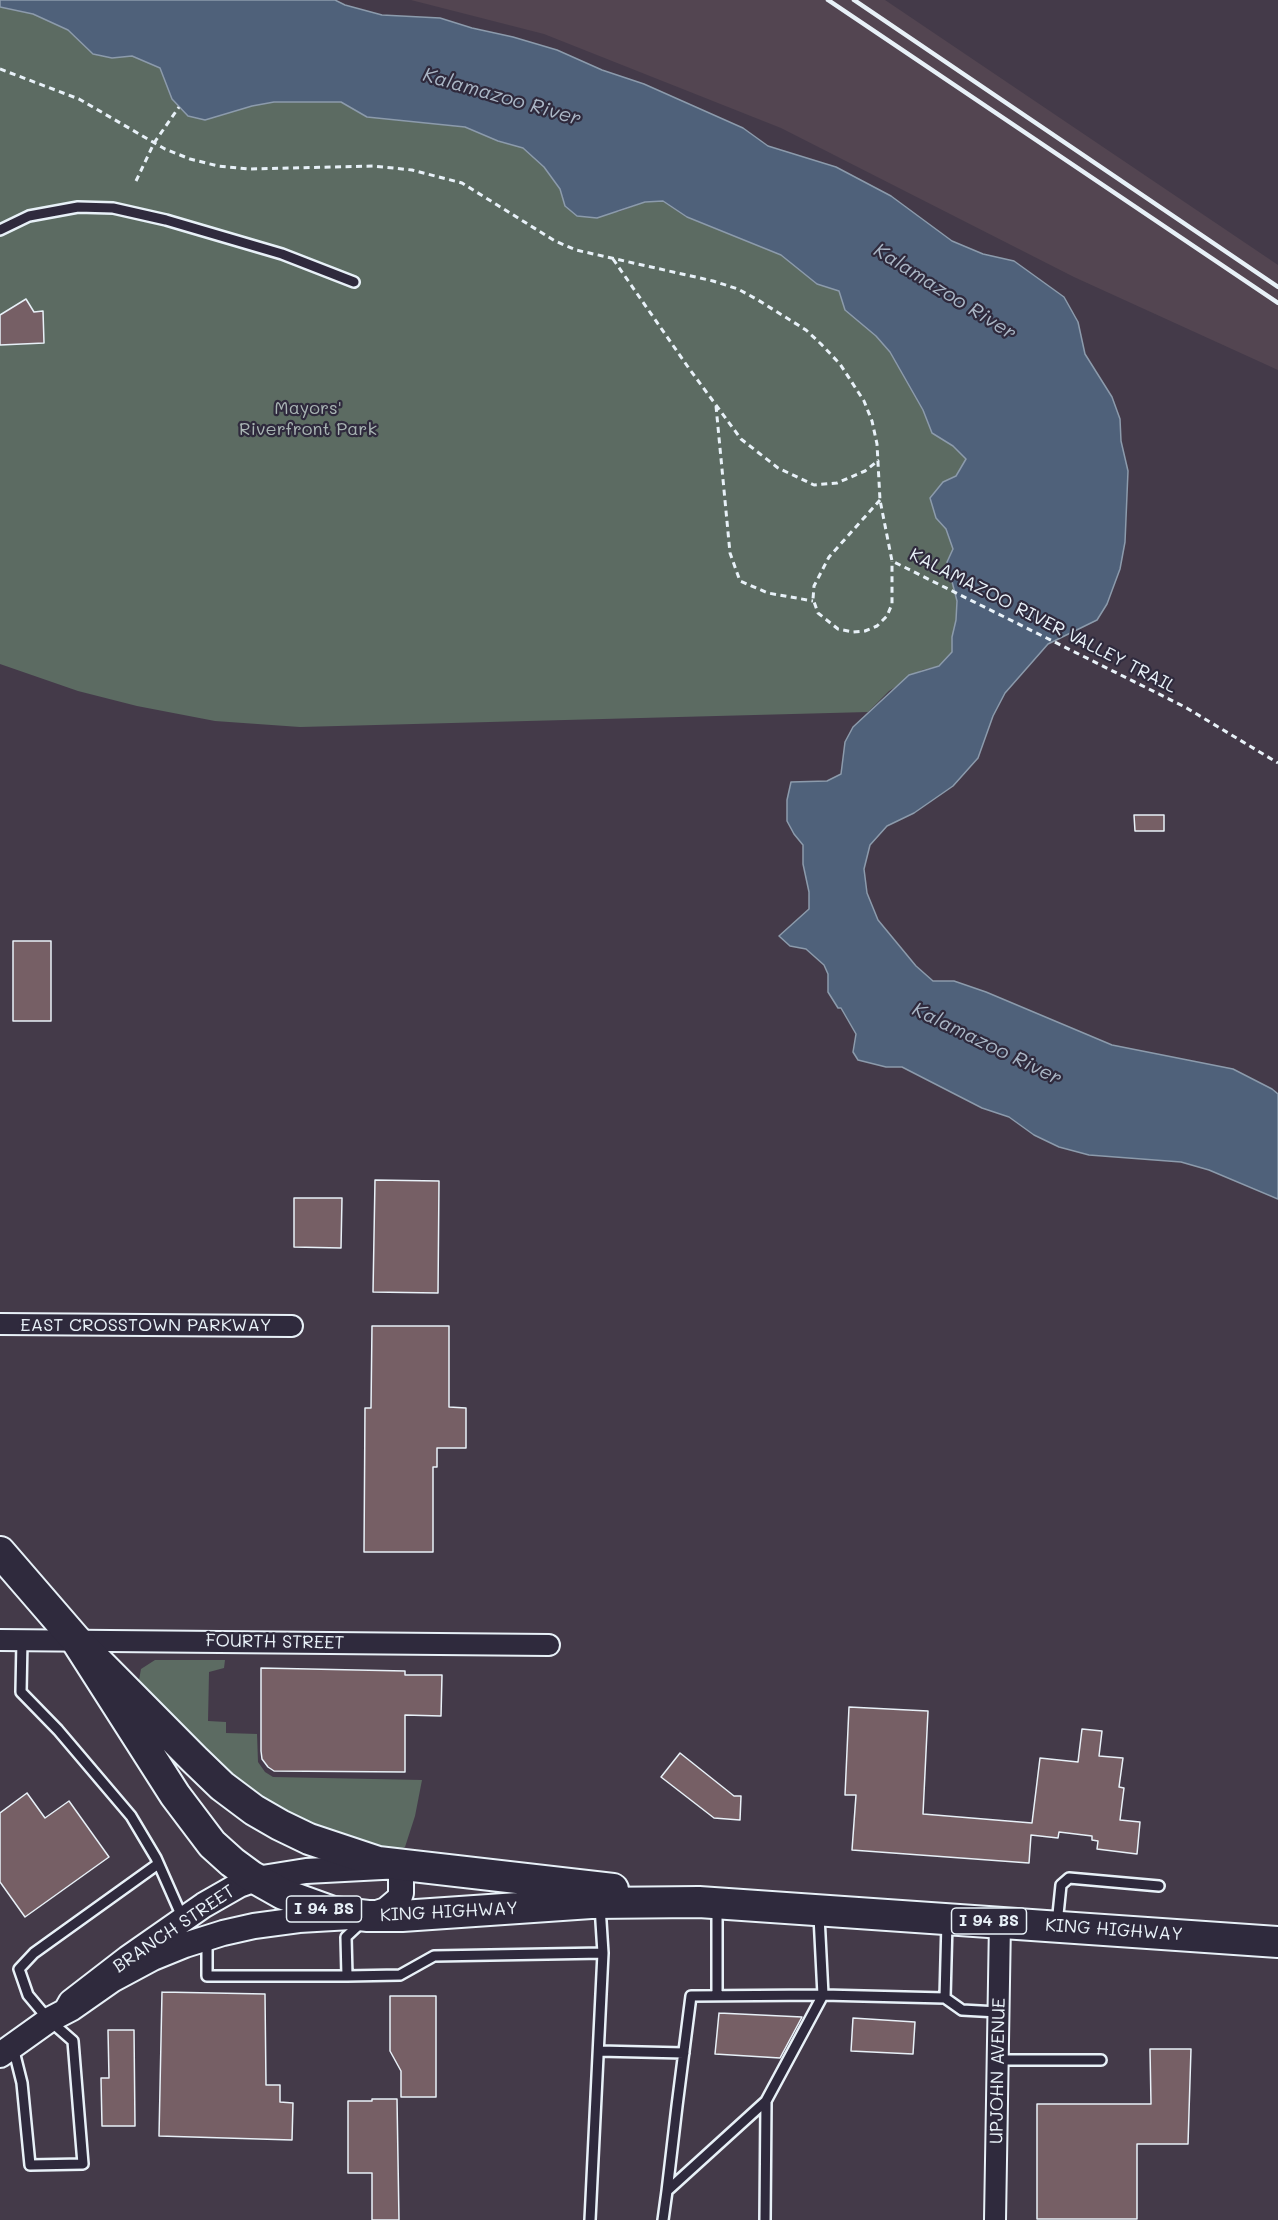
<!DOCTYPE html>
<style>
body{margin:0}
canvas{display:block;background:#443a49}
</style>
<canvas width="1278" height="2220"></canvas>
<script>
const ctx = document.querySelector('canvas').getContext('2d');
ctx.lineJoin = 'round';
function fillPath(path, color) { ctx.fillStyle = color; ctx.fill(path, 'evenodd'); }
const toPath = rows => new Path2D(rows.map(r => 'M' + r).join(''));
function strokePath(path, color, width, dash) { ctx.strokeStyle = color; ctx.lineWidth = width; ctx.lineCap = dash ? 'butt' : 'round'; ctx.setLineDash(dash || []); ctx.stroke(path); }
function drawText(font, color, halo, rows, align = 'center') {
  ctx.font = font + ' Mali,sans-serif'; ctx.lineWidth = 4.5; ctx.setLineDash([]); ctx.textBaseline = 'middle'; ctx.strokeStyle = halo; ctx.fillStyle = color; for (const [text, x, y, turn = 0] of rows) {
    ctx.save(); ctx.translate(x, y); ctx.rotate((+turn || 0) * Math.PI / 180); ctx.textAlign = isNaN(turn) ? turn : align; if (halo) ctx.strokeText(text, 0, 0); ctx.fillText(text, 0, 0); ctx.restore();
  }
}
const built = toPath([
 [411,0,885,0,1278,265,1278,370,1074,277,781,128,544,34]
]);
const green = toPath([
 [0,7,33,14,68,30,93,54,112,58,132,56,160,68,172,99,188,116,274,102,341,102,367,117,465,127,498,141,523,148,544,167,560,189,565,206,618,212,645,202,663,201,687,217,781,255,817,284,840,291,845,310,876,336,890,352,923,410,932,433,953,446,966,459,956,476,943,482,936,518,946,529,953,549,947,562,957,601,956,620,952,637,952,652,939,666,922,670,889,691,868,712,300,727,215,721,137,706,78,691,0,664],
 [155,1660,225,1660,224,1668,209,1672,208,1721,226,1722,226,1733,257,1734,258,1762,265,1772,273,1777,422,1780,415,1816,405,1847,396,1851,337,1836,265,1801,215,1764,144,1690,139,1680,141,1669]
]);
const water = toPath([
 [0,0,335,0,345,5,382,15,440,18,472,28,513,37,557,50,602,70,644,84,743,128,768,146,836,167,891,196,952,241,983,254,1014,261,1064,297,1078,322,1085,354,1112,397,1120,419,1121,441,1128,471,1125,542,1120,569,1107,604,1097,620,1048,644,1005,693,993,716,978,758,953,786,914,813,887,826,870,845,864,869,867,893,878,920,916,966,933,981,954,981,986,992,1112,1045,1233,1069,1272,1089,1278,1094,1278,1199,1209,1170,1181,1162,1089,1155,1059,1147,1034,1135,1009,1117,982,1108,902,1067,886,1067,858,1060,853,1052,856,1034,841,1008,838,1008,828,992,828,974,824,965,806,949,790,946,779,936,809,909,809,892,803,864,803,845,794,834,787,821,787,800,791,782,827,781,841,774,845,742,853,727,909,675,939,666,952,652,952,637,956,620,957,601,947,562,953,549,946,529,936,518,930,498,943,482,956,476,966,459,953,446,932,433,923,410,890,352,876,336,845,310,839,291,817,284,781,255,687,217,663,201,645,202,597,218,577,216,565,206,560,189,544,167,523,148,498,141,465,127,367,117,341,102,274,102,252,106,205,120,188,116,172,99,160,68,132,56,112,58,93,54,68,30,33,14,0,7,0,0]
]);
const building = toPath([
 [26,299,34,312,43,311,44,343,0,345,0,315,26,299],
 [1134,815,1164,815,1164,831,1135,831,1134,815],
 [13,941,51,941,51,1021,13,1021,13,941],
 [375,1180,439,1181,438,1293,373,1292,375,1180],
 [294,1198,342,1198,341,1248,294,1247,294,1198],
 [372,1326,449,1326,449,1407,466,1408,466,1448,437,1448,437,1467,433,1467,433,1552,364,1552,365,1408,371,1408,372,1326],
 [261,1668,405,1671,405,1675,442,1675,441,1716,405,1715,405,1772,274,1771,268,1767,262,1759,261,1751,261,1668],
 [849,1707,928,1711,923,1814,1032,1823,1040,1758,1078,1762,1082,1729,1102,1731,1099,1756,1123,1758,1119,1787,1124,1788,1120,1820,1140,1822,1137,1854,1097,1849,1098,1841,1092,1840,1092,1836,1059,1832,1058,1838,1031,1835,1029,1863,852,1850,856,1795,845,1795,849,1707],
 [680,1753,734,1796,741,1796,740,1820,714,1818,661,1777,680,1753],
 [27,1793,45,1818,69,1801,109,1857,25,1917,0,1882,0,1813,27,1793],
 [162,1992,265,1994,266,2085,280,2085,280,2102,293,2103,292,2140,159,2136,162,1992],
 [390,1996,436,1996,436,2097,401,2097,401,2071,390,2051,390,1996],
 [719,2013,802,2017,780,2058,715,2054,719,2013],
 [853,2018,915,2022,913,2054,851,2051,853,2018],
 [108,2030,134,2030,135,2126,102,2126,101,2078,109,2078,108,2030],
 [1150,2049,1191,2049,1188,2144,1137,2144,1137,2219,1037,2219,1037,2104,1151,2104,1150,2049],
 [372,2099,397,2099,399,2220,372,2220,372,2173,348,2173,348,2101,372,2101,372,2099]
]);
const path = toPath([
 [0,69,79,99,165,149,190,159,218,166,248,169,373,166,412,170,462,183,555,241,576,250,713,281,738,289,758,300,806,330,821,344,840,364,864,401,872,421,877,444,880,500,892,561,1185,707,1278,763],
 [136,181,154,143,179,107],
 [613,259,688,367,741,439,778,468,814,485,837,483,865,471,879,460],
 [716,406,730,553,740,581,768,593,813,601],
 [880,500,829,557,814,586,813,599,818,613,838,629,853,632,865,631,877,626,887,616,892,604,892,561]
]);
const service = toPath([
 [0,230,29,216,78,207,113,208,166,220,282,254,354,282],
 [22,1640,21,1692,58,1730,131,1816,156,1858,183,1919],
 [717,1908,717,1996],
 [819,1916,823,1995,945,1998,947,1922],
 [1057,1924,1061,1885,1069,1878,1159,1886],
 [207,1941,207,1976,347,1976,346,1937,362,1922],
 [347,1976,400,1975,434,1956,603,1953,600,1906],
 [945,1998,962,2010,998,2012],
 [13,2047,22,2083,30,2165,83,2164,73,2041,49,2020,28,1995,19,1969,34,1953,158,1864],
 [599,2051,684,2053],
 [998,2060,1101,2060],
 [590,2220,603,1953],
 [663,2220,667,2191,677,2106,691,1996,823,1995,766,2101,667,2191],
 [765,2220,766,2101]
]);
const minor = toPath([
 [0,1324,292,1326],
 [0,1640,549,1645],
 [995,2220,1000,1922]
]);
const tertiary = toPath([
 [0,2055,49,2020,72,2008,112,1980,153,1958,185,1945,223,1933,254,1926,299,1920,368,1916,386,1910,399,1899,401,1893,401,1866,306,1871,256,1879,239,1885,204,1905,128,1958,71,2002,67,2009]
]);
const primary = toPath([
 [0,1552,76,1640,194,1759,222,1786,254,1810,280,1825,309,1839,378,1862,613,1889],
 [76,1640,175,1795,212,1844,232,1862,251,1876,283,1894,333,1912,368,1916,402,1916,591,1903,699,1902,1278,1942]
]);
const rail = toPath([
 [828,0,1278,303],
 [854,0,1278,287]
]);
const shields = [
 [324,1909,75],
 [989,1921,75]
];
const shieldNames = [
 ["I 94 BS",324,1909],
 ["I 94 BS",989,1921]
];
const parkNames = [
 ["Mayors'",308,408],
 ["Riverfront Park",308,429]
];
const streetNames = [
 ["KALAMAZOO RIVER VALLEY TRAIL",1043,621,27],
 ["EAST CROSSTOWN PARKWAY",146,1325],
 ["FOURTH STREET",275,1642,1],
 ["KING HIGHWAY",449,1912,-3],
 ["BRANCH STREET",174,1929,-34],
 ["KING HIGHWAY",1114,1930,4],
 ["UPJOHN AVENUE",998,2071,-89]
];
const waterNames = [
 ["Kalamazoo River",502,97,16],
 ["Kalamazoo River",945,292,32],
 ["Kalamazoo River",987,1044,26]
];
fillPath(built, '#534551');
fillPath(green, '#5c6b62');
fillPath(water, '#4f617a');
strokePath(water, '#8c9bac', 1.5);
fillPath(building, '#765f65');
strokePath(building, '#e8f1f8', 1.5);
strokePath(service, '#e8f1f8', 14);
strokePath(minor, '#e8f1f8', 24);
strokePath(tertiary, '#e8f1f8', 28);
strokePath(primary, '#e8f1f8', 34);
strokePath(path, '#e8f1f8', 3, [6, 4.5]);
strokePath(service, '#2f2a3d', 9);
strokePath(minor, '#2f2a3d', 20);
strokePath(tertiary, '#2f2a3d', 24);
strokePath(primary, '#2f2a3d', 30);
strokePath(rail, '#e8f1f8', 4.5);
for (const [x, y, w] of shields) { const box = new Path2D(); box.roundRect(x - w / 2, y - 13, w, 26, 4.5); ctx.fillStyle = '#2f2a3d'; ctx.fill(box); strokePath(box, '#e8f1f8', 1.5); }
drawText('bold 16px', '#e8f1f8', null, shieldNames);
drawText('18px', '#a9b5b4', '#2f2a3d', parkNames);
drawText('18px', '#e8f1f8', '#2f2a3d', streetNames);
drawText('italic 20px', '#abb7c6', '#2f2a3d', waterNames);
</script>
